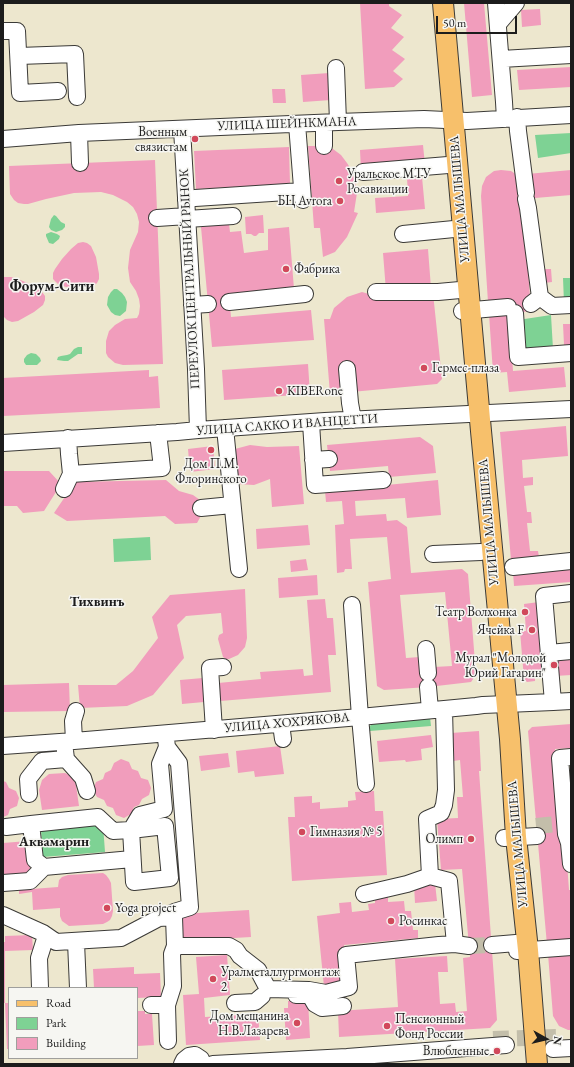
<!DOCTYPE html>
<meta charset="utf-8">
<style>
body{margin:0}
#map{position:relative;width:574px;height:1067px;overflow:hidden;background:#ede7ce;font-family:"EB Garamond",serif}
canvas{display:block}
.frame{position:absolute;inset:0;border:4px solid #1c1c1c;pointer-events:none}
.legend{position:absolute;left:8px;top:987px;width:130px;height:72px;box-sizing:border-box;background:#f6f6f2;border:1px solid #9f9f9c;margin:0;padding:5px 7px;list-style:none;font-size:12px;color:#1c1c1c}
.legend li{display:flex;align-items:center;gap:8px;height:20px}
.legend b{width:20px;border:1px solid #9f9f9c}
.north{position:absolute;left:526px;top:1019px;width:40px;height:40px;-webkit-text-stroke:3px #f6f6f2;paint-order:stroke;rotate:98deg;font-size:11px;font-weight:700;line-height:16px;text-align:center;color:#1c1c1c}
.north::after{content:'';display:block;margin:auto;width:14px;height:18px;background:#1c1c1c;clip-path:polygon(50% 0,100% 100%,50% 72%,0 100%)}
.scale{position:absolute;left:436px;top:16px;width:81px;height:18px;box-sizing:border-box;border:2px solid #1c1c1c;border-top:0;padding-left:5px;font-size:12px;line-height:14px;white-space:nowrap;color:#1c1c1c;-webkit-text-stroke:3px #f6f6f2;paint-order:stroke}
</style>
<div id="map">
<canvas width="574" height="1067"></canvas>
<div class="frame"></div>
<ul class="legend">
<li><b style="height:5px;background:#f7c06b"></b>Road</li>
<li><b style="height:11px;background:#7ed294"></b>Park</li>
<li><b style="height:11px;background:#f19dbc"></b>Building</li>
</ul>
<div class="north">N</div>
<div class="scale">50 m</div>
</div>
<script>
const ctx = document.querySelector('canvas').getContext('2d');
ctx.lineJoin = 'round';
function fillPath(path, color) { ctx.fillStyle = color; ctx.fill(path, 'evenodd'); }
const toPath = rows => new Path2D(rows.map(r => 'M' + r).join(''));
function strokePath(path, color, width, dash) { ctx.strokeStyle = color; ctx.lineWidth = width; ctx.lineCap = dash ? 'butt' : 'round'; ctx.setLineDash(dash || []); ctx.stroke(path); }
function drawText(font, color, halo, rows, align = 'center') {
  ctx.font = font + ' "EB Garamond",serif'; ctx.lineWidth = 3; ctx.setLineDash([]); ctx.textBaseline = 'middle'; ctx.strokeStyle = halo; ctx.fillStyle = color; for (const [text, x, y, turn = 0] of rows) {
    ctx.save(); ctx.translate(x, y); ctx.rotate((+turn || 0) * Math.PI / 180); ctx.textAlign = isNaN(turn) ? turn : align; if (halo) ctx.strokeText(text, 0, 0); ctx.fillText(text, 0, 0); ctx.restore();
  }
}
const green = toPath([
 [571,133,571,153,538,158,535,135],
 [54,215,56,216,61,222,65,224,65,227,62,230,56,232,51,230,49,227,51,219],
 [51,232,57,234,60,236,59,239,53,244,49,243,46,236,46,234],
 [563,278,571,278,571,303,564,303],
 [114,289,117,289,122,293,125,297,127,302,126,311,120,316,115,315,111,312,107,305,108,297,111,292],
 [551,315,553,349,521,351,518,320],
 [78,347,82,347,82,354,78,354,68,361,64,361,57,360,58,357,61,356,67,355,70,354,74,349],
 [31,353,36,354,40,358,41,361,37,365,26,365,24,362,24,359,27,355],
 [150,537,151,560,114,562,113,539],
 [430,717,431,726,370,731,369,727,374,722],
 [103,825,105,852,43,857,41,830]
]);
const building = toPath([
 [360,3,389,3,389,6,402,15,391,28,404,37,392,50,405,59,393,71,403,79,394,87,365,89],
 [464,3,484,3,492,95,472,97],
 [540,9,541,25,522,27,521,10],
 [571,67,571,87,519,90,517,70],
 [329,73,331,100,303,102,301,75],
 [272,89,285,89,286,103,273,103],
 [423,145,425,165,361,171,360,150],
 [308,146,324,146,333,149,341,155,347,163,352,171,355,182,357,193,354,212,358,213,347,237,335,252,323,257,320,228,314,228],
 [289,147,290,184,196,189,194,151],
 [155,160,163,364,123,365,115,363,108,357,106,353,106,341,109,331,115,325,125,319,137,318,139,314,140,306,139,299,136,291,130,282,128,268,130,250,138,232,139,222,137,214,133,207,127,202,113,195,101,192,74,193,46,199,28,204,24,204,18,203,14,200,10,194,9,166],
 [501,170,511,171,517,175,527,174,571,170,571,195,523,199,531,311,515,313,488,302,481,196,482,186,486,177,494,171],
 [422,177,425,209,376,213,375,198,408,196,407,178],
 [263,215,264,233,259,233,256,236,254,236,251,234,246,234,245,217],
 [229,224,230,232,241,231,244,253,268,250,268,229,289,227,294,289,229,295,231,317,311,310,314,340,212,347,201,227],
 [83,242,87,243,91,246,96,257,99,274,99,279,97,283,93,287,85,288,66,287,58,284,53,279,53,273,55,269,62,259,71,249,78,243],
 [428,249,431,288,386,291,383,253],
 [543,269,551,269,552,282,544,283],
 [3,277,11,277,18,279,30,284,38,289,42,292,45,296,45,300,43,305,34,312,18,321,12,322,7,320,3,316],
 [362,292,376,296,387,301,406,301,410,294,433,293,442,379,437,384,330,394,324,319,330,319,334,308,347,297],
 [509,312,513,371,564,367,566,387,509,392,507,372,493,373,489,314],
 [563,324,571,324,571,345,564,345],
 [308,364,310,394,224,400,222,370],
 [149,370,149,377,158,376,160,408,3,416,3,378],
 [566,426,568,456,522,460,523,478,533,477,533,485,524,486,527,512,531,512,532,523,527,523,530,551,538,551,539,557,511,560,500,432],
 [420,437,433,446,436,473,389,477,388,466,330,471,327,445],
 [250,445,267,447,299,446,304,504,272,507,270,479,254,485,237,484,231,467,235,449],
 [213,446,215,469,190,472,188,449],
 [3,471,49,471,61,484,44,511,23,513,17,506,3,506],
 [166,480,179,491,193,495,200,500,202,514,197,523,175,524,165,516,67,521,54,513,75,482],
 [438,480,441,515,407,518,405,498,355,501,356,516,386,514,387,521,397,520,407,527,411,573,462,569,468,574,476,675,471,682,428,687,384,690,377,686,368,582,391,579,387,537,350,539,352,569,345,569,344,572,337,573,335,525,344,524,342,501,326,502,325,491],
 [445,592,452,666,434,667,420,657,406,658,400,595],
 [308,525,310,545,257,549,256,529],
 [306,559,308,570,291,572,290,561],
 [571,567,571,582,514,586,513,572],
 [317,575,318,595,279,598,278,578],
 [245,589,247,638,245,647,238,655,229,659,226,659,223,657,218,639,219,635,223,633,221,613,186,616,177,625,184,658,153,695,127,706,80,708,78,685,116,685,133,671,158,638,152,617,170,595],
 [325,599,327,618,333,618,336,655,328,655,331,692,220,701,218,683,261,679,260,672,303,669,304,676,313,675,307,600],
 [539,602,546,677,535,678,535,681,527,682,524,679,520,631,526,631,524,604],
 [571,658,571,675,555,676,554,659],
 [203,678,204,702,182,704,180,680],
 [69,683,70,711,3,712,3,685],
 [571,724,571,748,555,749,556,765,555,788,561,850,566,849,569,890,571,890,571,943,547,945,528,731,532,727],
 [479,731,481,771,479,771,497,1020,490,1028,339,1037,338,1011,398,1007,395,959,447,956,448,972,438,972,440,1004,455,1003,456,1012,467,1011,463,958,470,957,462,869,441,870,437,819,458,818,457,797,463,797,460,760,453,761,451,733],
 [431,735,433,747,421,749,422,760,406,762,405,760,379,762,377,741],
 [280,746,284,774,255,777,254,771,238,773,236,751],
 [228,753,230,767,201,771,199,756],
 [121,759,129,762,132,769,138,771,141,778,148,780,151,788,149,795,142,799,139,805,134,807,131,814,124,818,116,815,113,808,107,806,104,800,97,797,93,790,96,782,103,779,105,773,111,770,114,763],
 [65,773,73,777,76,785,79,806,42,810,39,790,42,780,49,774],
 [3,781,6,782,9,788,16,791,19,798,17,806,10,809,8,815,3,817],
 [374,791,375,811,383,811,387,875,292,881,288,817,295,817,294,797,312,796,312,803,320,802,320,809,348,807,348,801,356,800,355,792],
 [28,841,32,889,58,887,59,880,62,877,68,875,103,873,106,875,109,879,111,883,113,911,112,916,110,920,107,922,103,924,69,926,62,921,60,916,60,908,33,910,32,892,19,894,19,889,3,890,3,843],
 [435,883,437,901,415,903,414,885],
 [388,897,388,902,404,901,405,911,411,911,413,930,418,930,418,938,344,945,348,985,324,987,317,916,340,913,339,903,351,902,352,912,369,910,368,904,375,903,375,898],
 [249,910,251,937,182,941,180,914],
 [32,935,33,950,5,951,5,1003,3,1003,3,942,5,942,5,936],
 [571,953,571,1030,568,1030,559,1026,553,1016,548,954],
 [227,955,230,995,204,998,205,1017,258,1014,260,1040,186,1045,183,995,199,994,196,957],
 [134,967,134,974,160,973,161,997,137,998,137,988,94,988,93,969],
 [308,1000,310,1038,286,1040,284,1008,288,1008,288,1001],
 [5,1003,9,1003,9,1049,7,1049],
 [137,1011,145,1011,145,1014,152,1014,154,1045,137,1046]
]);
const minorTunnel = toPath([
 [536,826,558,824],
 [469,946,492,945],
 [493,1039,556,1037]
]);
const minor = toPath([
 [496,3,504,102,505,119],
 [498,24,516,3],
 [3,31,17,31,20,93,58,91],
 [19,56,75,54,77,97],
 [501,59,571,55],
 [336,68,338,122],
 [517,117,518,131,526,193],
 [324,123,324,146],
 [297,124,303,200],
 [182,129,196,369,198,430],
 [79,133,80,163],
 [3,139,79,133,338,122,424,119,467,121,571,115],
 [363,172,448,165],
 [526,199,528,208,540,297],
 [186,200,195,198,302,191],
 [157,218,187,216],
 [187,219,233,216],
 [403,234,454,229],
 [376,292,438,292,460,290],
 [229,302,305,294],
 [531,304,540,297,552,306,571,305],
 [192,305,208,304],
 [462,311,508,307],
 [515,313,518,357,571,353],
 [347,369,350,403,353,420],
 [311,423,315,485,383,480],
 [225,428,239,569],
 [68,438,69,454,71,474,162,468,158,433],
 [3,443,177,432,198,430,325,421,571,409],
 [313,460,329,459],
 [64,489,71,474],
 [201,508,232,505],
 [433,554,481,552],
 [513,567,571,561],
 [352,605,360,717,366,784],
 [426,649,428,673],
 [549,653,571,651],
 [428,687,430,710],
 [553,702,544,596,571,593],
 [444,709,446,790,444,805,441,813,427,819,430,876,449,881,455,944],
 [281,724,283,739],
 [214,730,210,668,223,667],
 [74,741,73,721,76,711],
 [3,746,74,741,360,717,476,706,483,705,553,702,571,701],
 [571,757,560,758,566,834,569,843,571,864],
 [66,759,83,778,87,791],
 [29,794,28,779,42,761,66,759,64,742],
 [31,824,35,860,44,867],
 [165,826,170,878,134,882,131,830,165,826],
 [6,827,31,824,98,817,113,831,131,830,140,815,164,809,160,764,167,747,166,739],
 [504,838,537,836],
 [3,883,30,881,44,867,132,859],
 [364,894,407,884,430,876],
 [3,915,43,933,56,942,121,938,159,918,174,917,174,912,190,907,179,763,167,747],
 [76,942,78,988],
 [492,945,516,943],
 [175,946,229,946,236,950,240,956,258,970,268,989,309,990,326,993,349,987,346,955,439,945,455,944,469,946],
 [517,951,571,947],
 [40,988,39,958,46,936],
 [296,995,307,995,311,997,315,1004,322,1008,343,1006],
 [235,1003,255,1002,262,996],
 [151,1005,167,1005,173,986,172,954,175,946,174,917],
 [167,1005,168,1041],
 [553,1049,571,1048],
 [182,1064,184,1060,189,1056,195,1055,201,1059,203,1064],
 [213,1064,347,1057,506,1045]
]);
const major = toPath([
 [443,3,481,431,510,739,516,837,528,950,537,1064]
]);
const markers = [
 [195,139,4,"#d1495b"],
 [339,181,4,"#d1495b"],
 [340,201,4,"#d1495b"],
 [286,269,4,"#d1495b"],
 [424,368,4,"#d1495b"],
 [279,391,4,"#d1495b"],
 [211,450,4,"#d1495b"],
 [525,612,4,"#d1495b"],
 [532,630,4,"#d1495b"],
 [554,665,4,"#d1495b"],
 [302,832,4,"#d1495b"],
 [471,839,4,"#d1495b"],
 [107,908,4,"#d1495b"],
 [391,921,4,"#d1495b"],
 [213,979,4,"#d1495b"],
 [297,1023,4,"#d1495b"],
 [387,1026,4,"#d1495b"],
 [497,1051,4,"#d1495b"]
];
const streetNames = [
 ["УЛИЦА ШЕЙНКМАНА",287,124,-2],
 ["УЛИЦА МАЛЫШЕВА",460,199,-95],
 ["ПЕРЕУЛОК ЦЕНТРАЛЬНЫЙ РЫНОК",190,279,-93],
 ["УЛИЦА САККО И ВАНЦЕТТИ",287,425,-4],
 ["УЛИЦА МАЛЫШЕВА",489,522,-95],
 ["УЛИЦА ХОХРЯКОВА",287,723,-5],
 ["УЛИЦА МАЛЫШЕВА",518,844,-95]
];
const poiNames = [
 ["Военным",187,132,"right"],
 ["связистам",187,147,"right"],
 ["Уральское МТУ",347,174],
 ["Росавиации",347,189],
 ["БЦ Avrora",332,201,"right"],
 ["Фабрика",294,269],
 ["Гермес-плаза",432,368],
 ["KIBERone",287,391],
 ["Дом П.М.",211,464,"center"],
 ["Флоринского",211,479,"center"],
 ["Театр Волхонка",517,612,"right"],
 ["Ячейка F",524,630,"right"],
 ["Мурал \"Молодой",546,658,"right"],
 ["Юрий Гагарин\"",546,673,"right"],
 ["Гимназия № 5",310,832],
 ["Олимп",463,839,"right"],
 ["Yoga projeсt",115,908],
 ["Росинкас",399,921],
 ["Уралметаллургмонтаж",221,972],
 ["2",221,987],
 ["Дом мещанина",289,1016,"right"],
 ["Н.В.Лазарева",289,1031,"right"],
 ["Пенсионный",395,1019],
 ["Фонд России",395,1034],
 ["Влюбленные",489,1051,"right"]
];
const neighbourhoodNames = [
 ["Тихвинъ",97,602],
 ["Аквамарин",54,842]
];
const quarterNames = [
 ["Форум-Сити",52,287]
];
fillPath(green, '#7ed294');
fillPath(building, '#f19dbc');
strokePath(minorTunnel, '#c3beaa', 16, [16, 8]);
strokePath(minor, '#3b3a37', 18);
strokePath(major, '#3b3a37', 22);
strokePath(minor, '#fff', 16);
strokePath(major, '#f7c06b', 20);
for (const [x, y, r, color] of markers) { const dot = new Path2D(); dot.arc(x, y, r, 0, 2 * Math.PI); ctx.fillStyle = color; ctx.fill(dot); strokePath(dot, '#f6f6f2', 1.5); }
drawText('13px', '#1c1c1c', '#f6f6f2', streetNames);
drawText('13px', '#1c1c1c', '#f6f6f2', poiNames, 'left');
drawText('bold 14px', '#1c1c1c', '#f6f6f2', neighbourhoodNames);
drawText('bold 15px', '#1c1c1c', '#f6f6f2', quarterNames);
</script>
